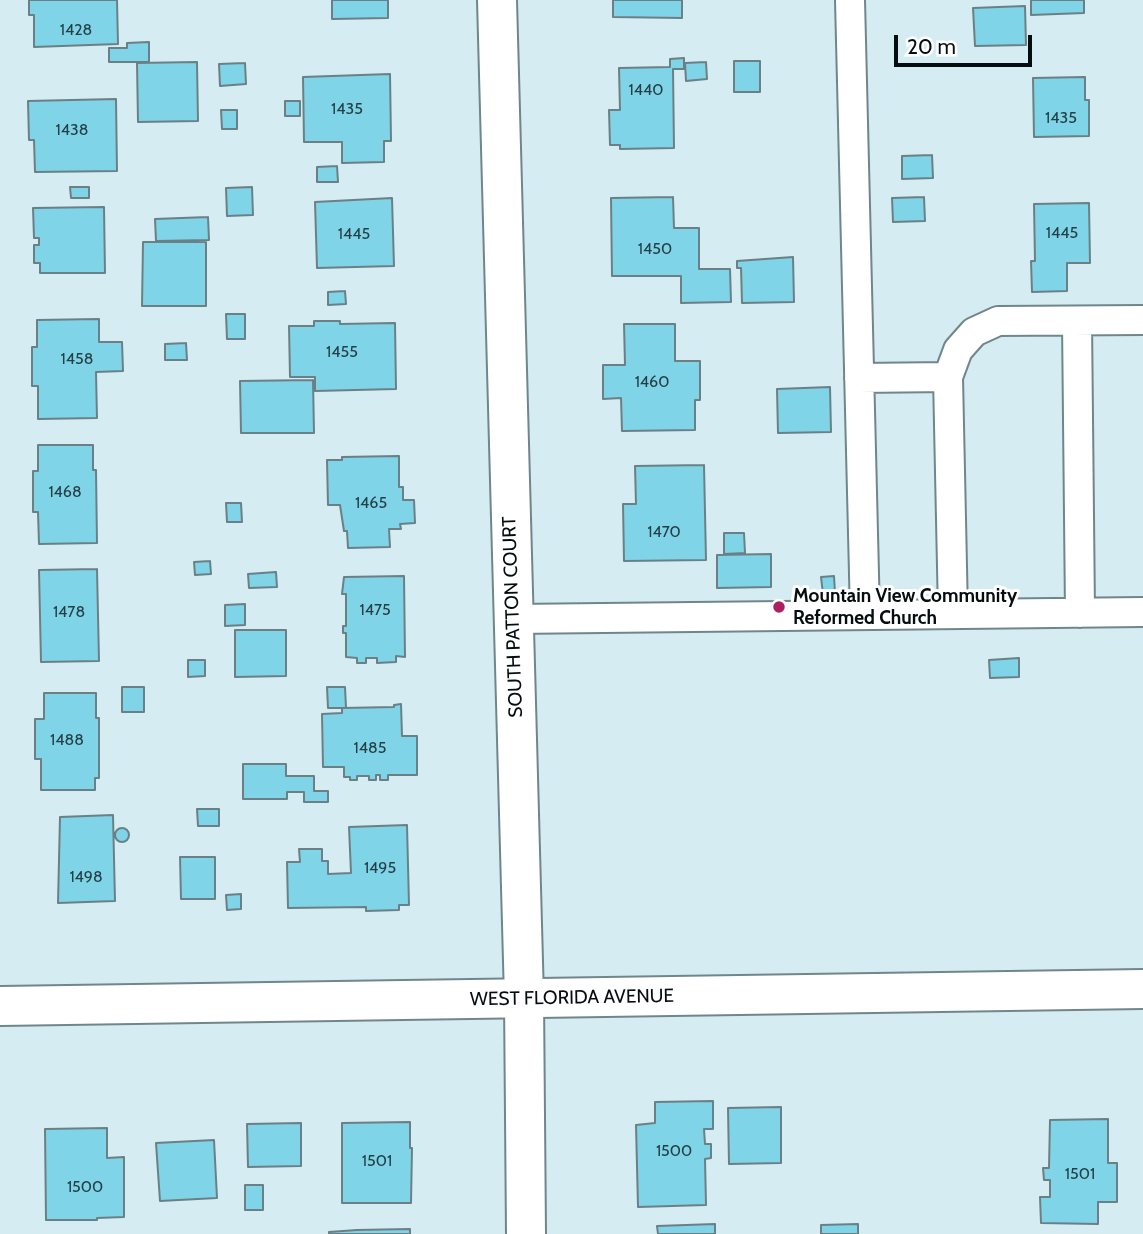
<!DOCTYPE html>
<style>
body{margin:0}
#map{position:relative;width:1143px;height:1234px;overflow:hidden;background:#d5ecf2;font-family:Cabin,sans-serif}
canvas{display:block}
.scale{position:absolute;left:894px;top:35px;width:138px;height:32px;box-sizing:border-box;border:4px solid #060d0f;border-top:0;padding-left:9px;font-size:21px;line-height:24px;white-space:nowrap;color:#060d0f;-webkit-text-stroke:5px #fff;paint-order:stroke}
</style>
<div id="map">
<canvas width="1143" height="1234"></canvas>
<div class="scale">20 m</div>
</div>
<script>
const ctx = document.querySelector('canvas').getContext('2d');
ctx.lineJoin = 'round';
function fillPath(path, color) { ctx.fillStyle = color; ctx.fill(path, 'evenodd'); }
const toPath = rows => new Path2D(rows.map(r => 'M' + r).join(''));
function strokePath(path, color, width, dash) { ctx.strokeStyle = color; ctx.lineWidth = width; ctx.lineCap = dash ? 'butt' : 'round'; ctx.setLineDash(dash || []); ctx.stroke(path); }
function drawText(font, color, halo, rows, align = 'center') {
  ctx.font = font + ' Cabin,sans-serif'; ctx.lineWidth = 6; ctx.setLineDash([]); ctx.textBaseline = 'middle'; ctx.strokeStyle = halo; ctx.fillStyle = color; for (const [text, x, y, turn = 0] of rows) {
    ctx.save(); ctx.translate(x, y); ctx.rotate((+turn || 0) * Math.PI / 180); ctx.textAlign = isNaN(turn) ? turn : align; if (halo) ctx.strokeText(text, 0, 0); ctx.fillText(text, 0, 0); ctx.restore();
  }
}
const building = toPath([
 [29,0,117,0,118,44,34,47,34,15,29,15,29,0],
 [332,0,388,0,388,18,332,19,332,0],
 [613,0,682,0,682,18,613,17,613,0],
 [1031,0,1084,0,1084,13,1031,15,1031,0],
 [1025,6,1026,45,975,46,973,8,1025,6],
 [149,42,149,62,109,62,109,48,127,48,127,43,149,42],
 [684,58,684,69,673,69,674,148,620,149,620,145,610,145,609,110,620,110,619,68,670,67,670,59,684,58],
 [734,61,760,61,760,92,734,92,734,61],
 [197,62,198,121,138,122,137,63,197,62],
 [706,62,707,79,686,81,685,63,706,62],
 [245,63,246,84,220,86,219,64,245,63],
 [390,74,391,141,384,141,384,162,342,163,342,142,304,142,303,77,390,74],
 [1085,77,1085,100,1089,100,1089,136,1034,137,1033,78,1085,77],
 [116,99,117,171,35,172,34,140,29,140,28,101,116,99],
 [285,101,300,101,300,116,285,116,285,101],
 [221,110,237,110,237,129,222,129,221,110],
 [932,155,933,178,902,179,902,156,932,155],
 [337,166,338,182,317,182,317,167,337,166],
 [70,187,89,187,89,198,71,198,70,187],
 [252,187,253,215,227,216,226,188,252,187],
 [673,197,674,228,699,228,699,269,730,269,731,302,681,303,681,276,612,276,611,198,673,197],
 [924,197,925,221,893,222,892,198,924,197],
 [392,198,394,266,317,268,315,202,392,198],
 [1089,203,1090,263,1067,263,1067,291,1032,292,1031,261,1035,261,1034,204,1089,203],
 [104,207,105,273,40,273,40,263,34,263,34,245,39,245,39,238,34,238,33,208,104,207],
 [208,217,209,240,156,241,155,219,208,217],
 [143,242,206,242,206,306,142,306,143,242],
 [793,257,794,302,742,303,741,268,737,268,737,261,793,257],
 [345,291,346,304,328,305,328,292,345,291],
 [226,314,245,314,245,339,227,339,226,314],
 [99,319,99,342,122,342,123,371,96,372,97,418,38,419,38,386,32,386,32,347,37,347,37,320,99,319],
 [314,321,340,321,340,324,395,323,396,389,315,391,315,377,290,377,289,326,314,326,314,321],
 [624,324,675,324,675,361,700,361,700,400,695,400,695,430,622,431,621,398,603,399,603,365,625,365,624,324],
 [186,343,187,360,165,360,165,344,186,343],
 [313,380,314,433,241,433,240,381,313,380],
 [830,387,831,432,778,433,777,389,830,387],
 [38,445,93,445,93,470,96,470,97,543,39,544,38,512,33,512,33,471,38,471,38,445],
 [399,456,399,487,403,487,403,500,414,500,415,523,400,524,401,529,389,529,390,547,348,548,347,531,344,531,340,505,328,505,327,460,342,460,342,457,399,456],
 [704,465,706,560,624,561,623,504,636,504,635,466,704,465],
 [226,503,241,503,242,522,227,522,226,503],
 [724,533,744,533,745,553,724,554,724,533],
 [771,554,771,587,717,588,717,555,771,554],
 [210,561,211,574,195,575,194,562,210,561],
 [97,569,99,661,41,662,39,570,97,569],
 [276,572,277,587,249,588,248,574,276,572],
 [404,576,405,657,396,656,396,662,377,663,377,658,366,658,366,663,357,663,357,658,346,657,346,633,343,633,343,626,346,626,346,594,342,594,344,577,404,576],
 [834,576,835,593,823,594,821,577,834,576],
 [245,604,245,625,225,626,225,605,245,604],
 [235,630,286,630,286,676,235,677,235,630],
 [1019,658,1019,677,990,678,989,660,1019,658],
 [188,660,205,660,205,676,188,677,188,660],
 [122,687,144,687,144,712,122,712,122,687],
 [327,687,345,687,346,708,328,708,327,687],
 [44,693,96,693,96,718,99,718,99,778,95,778,95,790,41,790,41,759,35,759,35,719,44,719,44,693],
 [401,704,402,736,417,736,417,775,388,775,388,780,380,780,380,775,376,775,376,780,369,780,369,776,357,776,357,780,350,780,350,777,344,777,344,767,323,767,322,714,342,713,342,708,394,707,394,705,401,704],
 [243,764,286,764,286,776,314,776,314,791,328,791,328,802,304,802,304,792,287,792,287,799,243,799,243,764],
 [197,809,219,809,219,826,198,826,197,809],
 [113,815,115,901,58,903,60,817,113,815],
 [407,825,409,905,399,905,399,910,366,911,366,907,288,908,287,862,300,862,299,849,322,849,322,861,328,861,328,874,351,873,349,827,407,825],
 '115 835a7 7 0 1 1 14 0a7 7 0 1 1-14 0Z',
 [180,857,215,857,215,899,181,899,180,857],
 [241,894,241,909,227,910,226,895,241,894],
 [713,1101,713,1129,704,1129,705,1144,711,1144,711,1158,705,1159,706,1205,638,1207,636,1125,655,1123,655,1102,713,1101],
 [781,1107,781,1163,729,1164,728,1108,781,1107],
 [1108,1119,1108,1163,1117,1163,1117,1202,1098,1202,1098,1224,1041,1223,1040,1197,1050,1197,1050,1180,1044,1180,1043,1168,1049,1168,1050,1120,1108,1119],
 [410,1122,410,1148,412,1148,411,1203,342,1203,342,1123,410,1122],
 [301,1123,301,1166,248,1167,247,1124,301,1123],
 [107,1128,107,1158,124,1157,124,1217,97,1218,97,1220,46,1220,45,1129,107,1128],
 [214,1140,217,1198,160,1201,156,1143,214,1140],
 [245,1185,263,1185,263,1210,245,1210,245,1185],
 [715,1224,715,1234,658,1234,657,1226,715,1224],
 [858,1224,858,1234,821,1234,821,1225,858,1224],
 [410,1229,410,1234,329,1234,329,1232,357,1230,410,1229]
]);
const lane = toPath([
 [850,0,865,615],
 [1077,321,1080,613],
 [948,377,953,614],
 [859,378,948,377,958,350,974,332,998,321,1143,320],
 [513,619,1143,612]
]);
const street = toPath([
 [497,0,524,998,526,1234]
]);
const secondary = toPath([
 [0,1006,1143,989]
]);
const markers = [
 [779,607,7,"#ad2160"]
];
const numberNames = [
 ["1428",76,30],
 ["1440",646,90],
 ["1435",347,109],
 ["1435",1061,118],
 ["1438",72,130],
 ["1445",1062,233],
 ["1445",354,234],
 ["1450",655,249],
 ["1455",342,352],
 ["1458",77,359],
 ["1460",652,382],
 ["1468",65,492],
 ["1465",371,503],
 ["1470",664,532],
 ["1475",375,610],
 ["1478",69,612],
 ["1488",67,740],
 ["1485",370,748],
 ["1495",380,868],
 ["1498",86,877],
 ["1500",674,1151],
 ["1501",377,1161],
 ["1501",1080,1174],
 ["1500",85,1187]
];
const poiNames = [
 ["Mountain View Community",793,596],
 ["Reformed Church",793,618]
];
const streetNames = [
 ["SOUTH PATTON COURT",513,617,-92],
 ["WEST FLORIDA AVENUE",572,998,-1]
];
fillPath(building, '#80d4e8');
strokePath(building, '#6b8085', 2);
strokePath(lane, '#71868b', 32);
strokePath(street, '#71868b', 42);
strokePath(secondary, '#71868b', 42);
strokePath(lane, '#fff', 28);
strokePath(street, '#fff', 38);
strokePath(secondary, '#fff', 38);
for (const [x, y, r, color] of markers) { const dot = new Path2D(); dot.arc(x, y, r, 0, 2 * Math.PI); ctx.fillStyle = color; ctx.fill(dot); strokePath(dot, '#fff', 2.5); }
drawText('16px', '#243f45', null, numberNames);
drawText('bold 19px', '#060d0f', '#fff', poiNames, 'left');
drawText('19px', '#060d0f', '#fff', streetNames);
</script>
